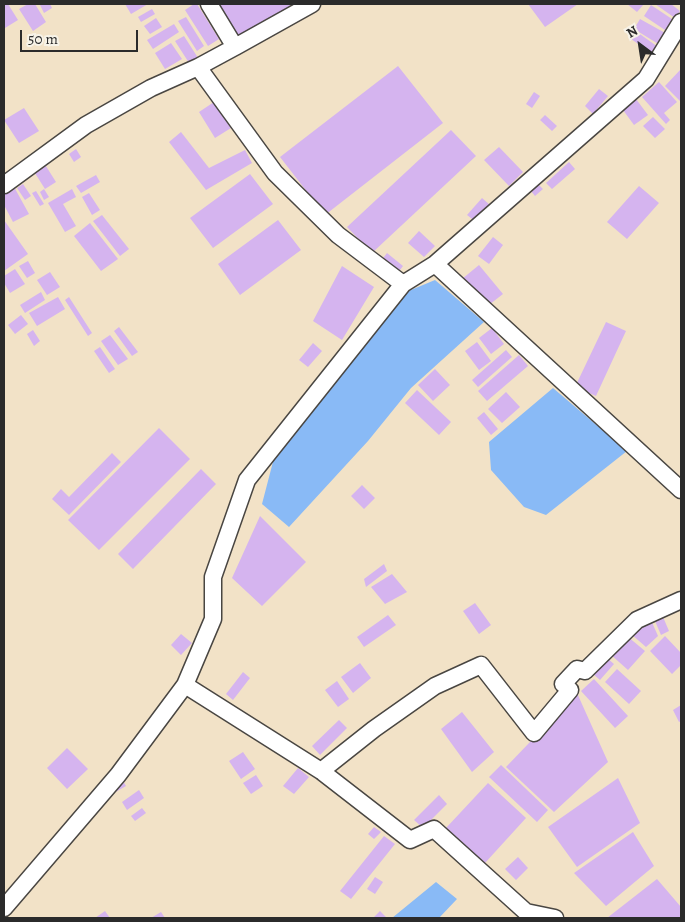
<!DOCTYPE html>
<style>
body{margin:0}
#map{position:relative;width:685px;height:922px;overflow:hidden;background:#f2e2c7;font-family:Alegreya,serif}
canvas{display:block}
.frame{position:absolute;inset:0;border:5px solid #2b2b2b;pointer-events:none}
.north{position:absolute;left:615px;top:20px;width:50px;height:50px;-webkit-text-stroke:4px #f7f3e8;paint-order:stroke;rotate:329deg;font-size:14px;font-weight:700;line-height:20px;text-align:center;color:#2b2b2b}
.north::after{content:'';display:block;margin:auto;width:18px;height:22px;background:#2b2b2b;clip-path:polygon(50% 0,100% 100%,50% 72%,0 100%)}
.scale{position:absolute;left:20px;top:30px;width:118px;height:22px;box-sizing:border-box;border:2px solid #2b2b2b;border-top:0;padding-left:6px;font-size:15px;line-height:18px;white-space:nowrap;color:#2b2b2b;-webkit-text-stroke:4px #f7f3e8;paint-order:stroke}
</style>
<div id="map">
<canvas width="685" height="922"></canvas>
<div class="frame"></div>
<div class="north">N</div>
<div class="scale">50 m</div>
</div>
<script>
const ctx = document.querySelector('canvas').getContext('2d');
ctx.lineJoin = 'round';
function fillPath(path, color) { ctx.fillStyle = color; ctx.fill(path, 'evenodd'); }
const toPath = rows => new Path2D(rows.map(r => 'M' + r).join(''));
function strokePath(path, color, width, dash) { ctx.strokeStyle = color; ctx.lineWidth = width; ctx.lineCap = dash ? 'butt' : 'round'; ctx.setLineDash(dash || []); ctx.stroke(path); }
const water = toPath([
 [435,280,484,322,411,388,368,441,289,527,262,504,275,454,394,297],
 [553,388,627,451,546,515,524,507,491,470,489,442],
 [436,882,457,899,439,918,392,918]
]);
const building = toPath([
 [4,4,8,4,18,20,5,28],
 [28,4,35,4,46,22,33,31,19,9],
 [42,4,50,4,52,8,44,13,40,5],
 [125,4,148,4,131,14],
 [194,4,197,4,219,39,208,46,185,10],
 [215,4,289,4,292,8,239,42],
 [528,4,578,4,545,27],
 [627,4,644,4,637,12],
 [655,4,671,4,680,11,675,18],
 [651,5,675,21,668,32,644,16],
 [152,9,155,14,141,22,138,17],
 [186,17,204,46,197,51,178,21],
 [156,18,162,27,150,34,144,26],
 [640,19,667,34,660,45,634,29],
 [174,24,179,32,153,49,147,40],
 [637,32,658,47,653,54,631,39],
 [184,36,200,61,191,66,175,41],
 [171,43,182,59,165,69,155,53],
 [398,66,443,123,325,215,280,157],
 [681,69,681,102,665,86],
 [659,82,677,102,664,113,670,120,666,124,642,97],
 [599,89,608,96,593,114,585,106],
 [534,92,540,96,532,108,526,104],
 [636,99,648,115,634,125,623,110],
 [214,102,231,128,215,138,199,112],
 [24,108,39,131,19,143,4,120],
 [545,115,557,126,552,131,540,120],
 [653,117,665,129,655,138,643,126],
 [451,130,476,156,372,253,347,227],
 [181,132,209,168,245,150,252,163,206,190,169,142],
 [499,147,523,172,509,186,484,160],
 [76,149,81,157,74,162,69,154],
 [569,162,575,169,552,189,546,183],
 [44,163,56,182,45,189,33,170],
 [250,174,273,204,213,248,190,218],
 [96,175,100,182,81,193,76,186],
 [23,184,31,196,25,200,17,188],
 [538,184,543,189,535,196,531,191],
 [13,185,29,214,13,222,4,205,4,190],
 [639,186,659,203,627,239,607,222],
 [44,189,49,197,44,200,40,192],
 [72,189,76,197,63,204,76,226,65,232,48,203],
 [36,191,44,204,40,206,32,193],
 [89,193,100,210,92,215,82,197],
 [482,198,490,205,476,222,467,215],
 [102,215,129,249,120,256,93,221],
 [4,220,28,254,4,271],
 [278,220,301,250,240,295,218,264],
 [90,223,118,259,101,271,74,236],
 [419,231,435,246,424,257,408,243],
 [493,237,503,245,489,264,478,256],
 [387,253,403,266,397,274,381,261],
 [28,261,35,273,27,278,19,266],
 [479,265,503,294,485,308,462,279],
 [342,266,374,287,342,340,313,321],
 [15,269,25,284,10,293,4,283,4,276],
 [50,272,60,287,47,295,37,280],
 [41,292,45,300,25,313,20,305],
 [58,297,65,309,37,326,29,313],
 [69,297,92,333,88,336,65,300],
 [21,315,28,324,15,334,8,325],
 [606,322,626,331,596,396,575,387],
 [119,327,138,352,132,356,114,331],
 [492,328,504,344,491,354,479,338],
 [33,330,40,341,34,346,27,334],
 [110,335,128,359,118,365,101,341],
 [477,342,491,361,479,370,465,351],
 [313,343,322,351,308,367,299,360],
 [100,347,115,369,109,373,94,351],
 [506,350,512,357,478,387,472,380],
 [519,355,528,366,487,401,478,391],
 [435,369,450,385,433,401,418,385],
 [417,390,451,422,439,435,405,403],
 [506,392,520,407,502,423,488,409],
 [484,412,498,429,491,435,477,418],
 [159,428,190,459,99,550,68,520],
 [112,453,121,462,69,515,52,499,61,489,69,497],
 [201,469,216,484,133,569,118,554],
 [362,485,375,498,364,509,351,496],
 [260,516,306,562,262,606,232,578],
 [384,564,387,571,366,587,364,579],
 [392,574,407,592,385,604,371,587],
 [475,603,491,625,479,634,463,611],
 [388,615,396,625,364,647,357,637],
 [663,617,669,631,661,635,655,621],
 [651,620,658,636,646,647,631,634],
 [181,634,192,643,181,655,171,645],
 [627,636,645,651,628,670,610,654],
 [665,636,681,653,681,665,672,674,650,651],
 [607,658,614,664,600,680,593,674],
 [360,663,371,678,353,693,341,677],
 [617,669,641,691,629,704,605,682],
 [243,672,250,678,233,700,226,694],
 [594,679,628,716,615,728,581,691],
 [337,681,349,699,338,707,325,690],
 [577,693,608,762,554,812,506,767],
 [681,705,681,721,679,722,673,710],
 [462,712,494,752,472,772,441,729],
 [339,720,347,728,320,755,312,746],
 [67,748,88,769,67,789,47,768],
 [243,752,255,769,241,779,229,761],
 [501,765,548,810,537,822,489,777],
 [298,768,309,777,294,794,283,786],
 [256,775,263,786,251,794,243,783],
 [618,778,640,823,577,867,548,827],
 [123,781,126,786,112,794,109,790],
 [488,783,526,818,485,863,446,828],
 [139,790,144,798,127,810,122,802],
 [439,795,447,804,423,828,414,820],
 [142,808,146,813,135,821,131,816],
 [374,827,381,832,374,839,368,834],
 [633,832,654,866,606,906,574,873],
 [384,836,395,844,351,899,340,891],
 [518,857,528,868,516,880,505,869],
 [375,877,383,882,375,894,367,889],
 [657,879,681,907,681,918,607,918],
 [105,911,110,918,95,918],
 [380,911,387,918,373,918],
 [161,912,165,918,151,918]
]);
const minor = toPath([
 [209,4,235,47,312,4],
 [198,67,235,47],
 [4,185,86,125,151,88,198,67,275,173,338,235,403,284],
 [435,264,681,490],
 [185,685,321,771,410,840,434,829,526,912,555,918],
 [321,771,374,729,435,686,481,665,534,733,570,690,563,684,577,669,585,671,637,620,681,600],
 [4,908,118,775,185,685,213,619,213,577,247,480,403,284,435,264,646,79,681,22]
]);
fillPath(water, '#89baf6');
fillPath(building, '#d5b4ef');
strokePath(minor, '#494642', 19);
strokePath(minor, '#fff', 16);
</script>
